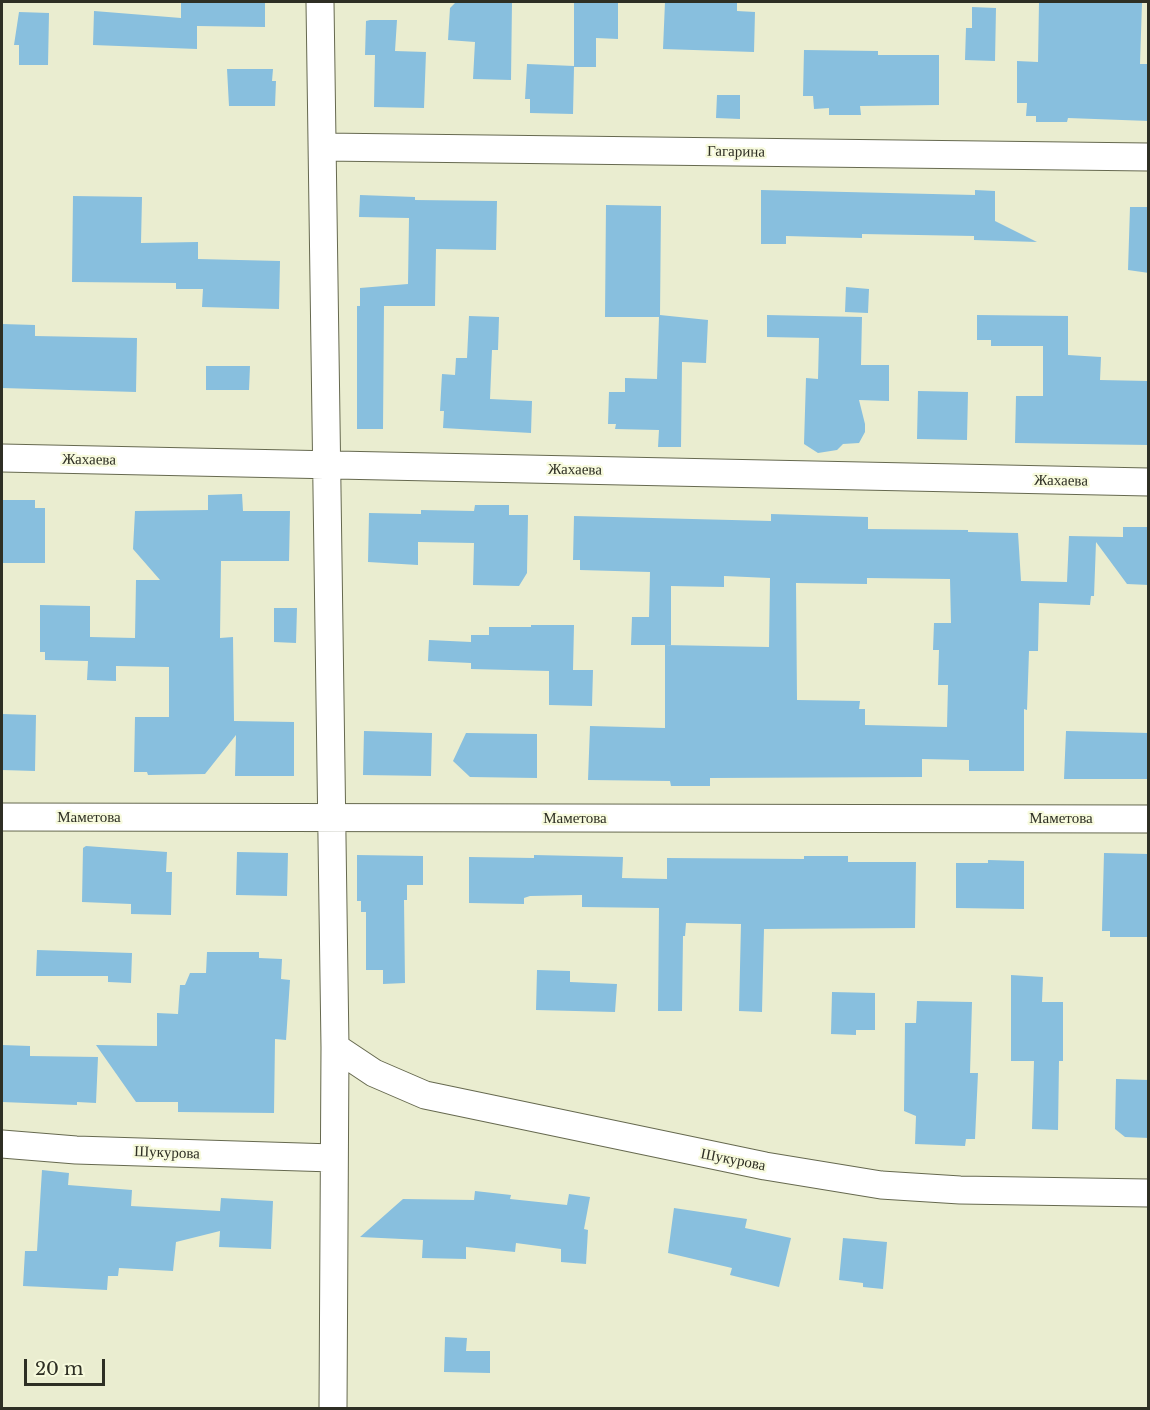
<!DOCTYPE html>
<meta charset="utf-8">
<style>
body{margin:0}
#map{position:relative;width:1150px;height:1410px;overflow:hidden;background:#eaedd0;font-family:"Libre Baskerville",serif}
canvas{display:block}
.frame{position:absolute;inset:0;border:3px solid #2e2f24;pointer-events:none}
.scale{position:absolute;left:24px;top:1359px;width:81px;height:27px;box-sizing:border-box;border:3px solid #2e2f24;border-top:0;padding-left:8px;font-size:18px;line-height:21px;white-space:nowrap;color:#2e2f24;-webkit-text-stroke:4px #f7fadd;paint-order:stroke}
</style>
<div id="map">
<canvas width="1150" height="1410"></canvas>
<div class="frame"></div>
<div class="scale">20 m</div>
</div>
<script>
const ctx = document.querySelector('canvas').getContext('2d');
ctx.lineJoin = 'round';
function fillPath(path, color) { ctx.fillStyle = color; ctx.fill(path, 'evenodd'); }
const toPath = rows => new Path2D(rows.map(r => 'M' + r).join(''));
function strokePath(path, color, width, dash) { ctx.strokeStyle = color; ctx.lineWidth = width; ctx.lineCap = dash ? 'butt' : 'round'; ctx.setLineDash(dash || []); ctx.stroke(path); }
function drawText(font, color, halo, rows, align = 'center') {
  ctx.font = font + ' "Libre Baskerville",serif'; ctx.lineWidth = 4.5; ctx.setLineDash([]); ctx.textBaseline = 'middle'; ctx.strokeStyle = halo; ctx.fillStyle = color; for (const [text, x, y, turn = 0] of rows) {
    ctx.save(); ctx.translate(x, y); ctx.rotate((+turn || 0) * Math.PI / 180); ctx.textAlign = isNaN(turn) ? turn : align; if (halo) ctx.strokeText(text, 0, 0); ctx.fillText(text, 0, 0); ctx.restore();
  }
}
const building = toPath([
 [201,2,265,2,265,27,197,26,197,49,93,45,94,11,181,18,181,3],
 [456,2,512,2,511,80,473,79,475,42,448,40,450,8],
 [574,2,618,2,618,39,596,38,596,67,574,67,573,114,530,113,530,99,525,99,527,64,574,66],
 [665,2,737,2,737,11,755,12,754,52,663,49],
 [1039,2,1142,3,1140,64,1149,64,1149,121,1068,118,1067,122,1036,122,1036,116,1026,116,1027,103,1017,103,1017,61,1038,62],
 [972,7,996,8,995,61,965,60,966,28,972,28],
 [19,12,49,13,48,65,19,65,19,45,14,45],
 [370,20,397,20,395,51,426,52,424,108,374,107,375,55,365,55,366,21],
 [804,50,878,51,878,55,939,55,939,105,860,106,861,115,829,115,829,108,814,109,813,96,803,96],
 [227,69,273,69,272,81,276,81,275,106,229,106],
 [717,95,740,95,740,119,716,118],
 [761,190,975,195,975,190,995,191,995,221,1037,242,974,240,974,236,862,234,862,238,786,236,786,244,761,244],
 [360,195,415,197,415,200,497,201,496,250,436,249,435,306,384,306,383,429,357,429,357,306,360,306,360,288,408,284,409,218,359,217],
 [73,196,142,197,141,243,198,242,198,259,280,261,279,309,202,307,203,289,176,289,176,283,72,282],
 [606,205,661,206,660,315,708,320,706,363,682,362,681,447,658,447,659,430,615,429,616,424,608,424,609,392,625,392,625,378,657,379,659,317,605,317],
 [1130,207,1149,207,1149,273,1128,270],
 [846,287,869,289,868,313,845,312],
 [767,315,862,317,861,365,889,365,889,401,859,400,865,424,865,432,859,443,843,444,837,450,818,453,804,444,806,378,818,379,819,338,767,337],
 [977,315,1068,316,1068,355,1101,357,1100,380,1149,381,1149,445,1015,443,1016,396,1043,396,1043,346,991,346,991,340,977,340],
 [469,316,499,317,498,350,492,350,490,399,532,401,531,433,443,428,444,411,440,411,442,374,455,375,456,358,467,358],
 [2,324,35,325,35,336,137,338,136,392,2,388],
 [206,366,250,366,249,390,206,390],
 [918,391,968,392,967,440,917,439],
 [242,494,243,511,290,511,289,561,221,561,220,638,233,637,234,721,294,722,294,776,235,776,236,735,205,774,148,775,147,772,134,772,135,717,169,717,169,667,116,666,116,681,87,680,88,661,45,660,45,652,40,652,40,605,90,606,90,637,135,638,136,580,160,580,133,549,135,511,208,510,208,495],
 [2,500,35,500,35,508,45,508,45,563,2,563],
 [475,505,509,505,509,515,528,515,527,573,519,586,473,585,474,543,418,542,418,565,368,562,369,513,421,514,421,510,474,511],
 [771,514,868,517,868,529,968,530,968,532,1018,533,1021,581,1067,582,1069,536,1123,537,1123,527,1149,527,1149,585,1127,584,1096,542,1094,596,1091,596,1090,605,1039,603,1038,651,1029,651,1027,710,1024,709,1024,771,969,771,969,760,922,759,922,777,710,778,710,786,671,786,670,781,588,780,590,726,665,728,665,645,769,647,770,578,724,576,724,587,671,586,671,645,631,645,632,617,649,617,650,572,580,570,580,560,573,560,574,516,771,521],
 [867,578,950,579,951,623,934,623,933,650,939,650,938,685,948,685,947,727,865,725,865,709,859,709,860,701,797,700,796,583,867,584],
 [274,608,297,608,296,643,274,642],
 [531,625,574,625,573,670,593,670,592,706,549,705,549,671,471,669,471,663,428,661,429,640,471,642,471,635,489,635,489,627,531,627],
 [2,714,36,715,35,771,2,770],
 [364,731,432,733,431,776,363,775],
 [1066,731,1149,733,1149,779,1064,779],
 [466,733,537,734,537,778,470,777,453,761],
 [86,846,167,852,166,872,172,872,171,915,131,914,131,904,82,902,83,848],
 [237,852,288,853,287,896,236,895],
 [1104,853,1149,854,1149,937,1110,937,1110,931,1102,931],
 [357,855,423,856,423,885,407,885,407,900,404,900,405,983,383,984,383,970,366,970,366,912,361,912,361,901,357,901],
 [534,855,623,857,622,878,667,879,667,858,804,859,804,856,848,856,848,862,916,862,915,928,764,929,762,1012,739,1011,741,924,686,923,685,936,683,936,682,1011,658,1011,659,908,582,907,582,895,530,896,524,898,524,904,469,903,469,857,534,858],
 [988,860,1024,861,1024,909,956,908,956,863,988,863],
 [37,950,132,953,131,983,108,982,108,976,36,976],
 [207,952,259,952,259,958,282,959,281,979,290,980,286,1040,275,1039,274,1113,178,1112,178,1102,136,1102,96,1045,157,1046,157,1013,178,1014,180,985,185,985,190,973,206,973],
 [537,970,570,971,570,982,617,984,615,1012,536,1010],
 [1011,975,1043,977,1042,1002,1063,1002,1063,1061,1059,1061,1058,1130,1032,1129,1034,1061,1011,1061],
 [832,992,875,993,875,1030,856,1030,856,1035,831,1034],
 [917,1001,972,1002,970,1073,978,1073,975,1139,966,1139,965,1146,915,1144,916,1116,904,1111,905,1023,916,1023],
 [2,1045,30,1046,30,1056,98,1057,96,1103,77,1102,77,1105,2,1102],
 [1116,1079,1149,1080,1149,1138,1125,1137,1115,1129],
 [42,1170,69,1173,68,1185,132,1190,131,1206,220,1211,221,1198,273,1201,271,1249,219,1247,220,1231,176,1242,173,1271,119,1268,118,1276,108,1276,107,1290,23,1286,25,1251,37,1251],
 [475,1191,511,1195,510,1199,567,1205,569,1194,590,1197,584,1229,588,1230,586,1264,561,1262,561,1249,516,1243,515,1252,466,1247,466,1259,422,1258,423,1240,360,1237,403,1199,474,1200],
 [674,1208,747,1219,745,1228,791,1238,779,1287,730,1275,732,1268,668,1253],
 [843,1238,887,1242,883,1289,863,1287,863,1283,839,1280],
 [445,1337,467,1338,466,1351,490,1351,490,1373,444,1372]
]);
const minor = toPath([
 [320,2,335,1047,333,1408],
 [323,147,1148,157],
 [2,458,1148,482],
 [2,817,1148,819],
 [335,1047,374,1073,425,1095,765,1166,881,1185,960,1190,1148,1193],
 [2,1144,76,1150,333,1158]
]);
const streetNames = [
 ["Гагарина",736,152,1],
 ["Жахаева",89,460,1],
 ["Жахаева",575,470,1],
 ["Жахаева",1061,481,1],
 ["Маметова",89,818],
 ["Маметова",575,819],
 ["Маметова",1061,819],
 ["Шукурова",167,1153,2],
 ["Шукурова",733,1160,11]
];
fillPath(building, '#88bfde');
strokePath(minor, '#66694f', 29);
strokePath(minor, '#fff', 27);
drawText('15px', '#2e2f24', '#f7fadd', streetNames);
</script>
